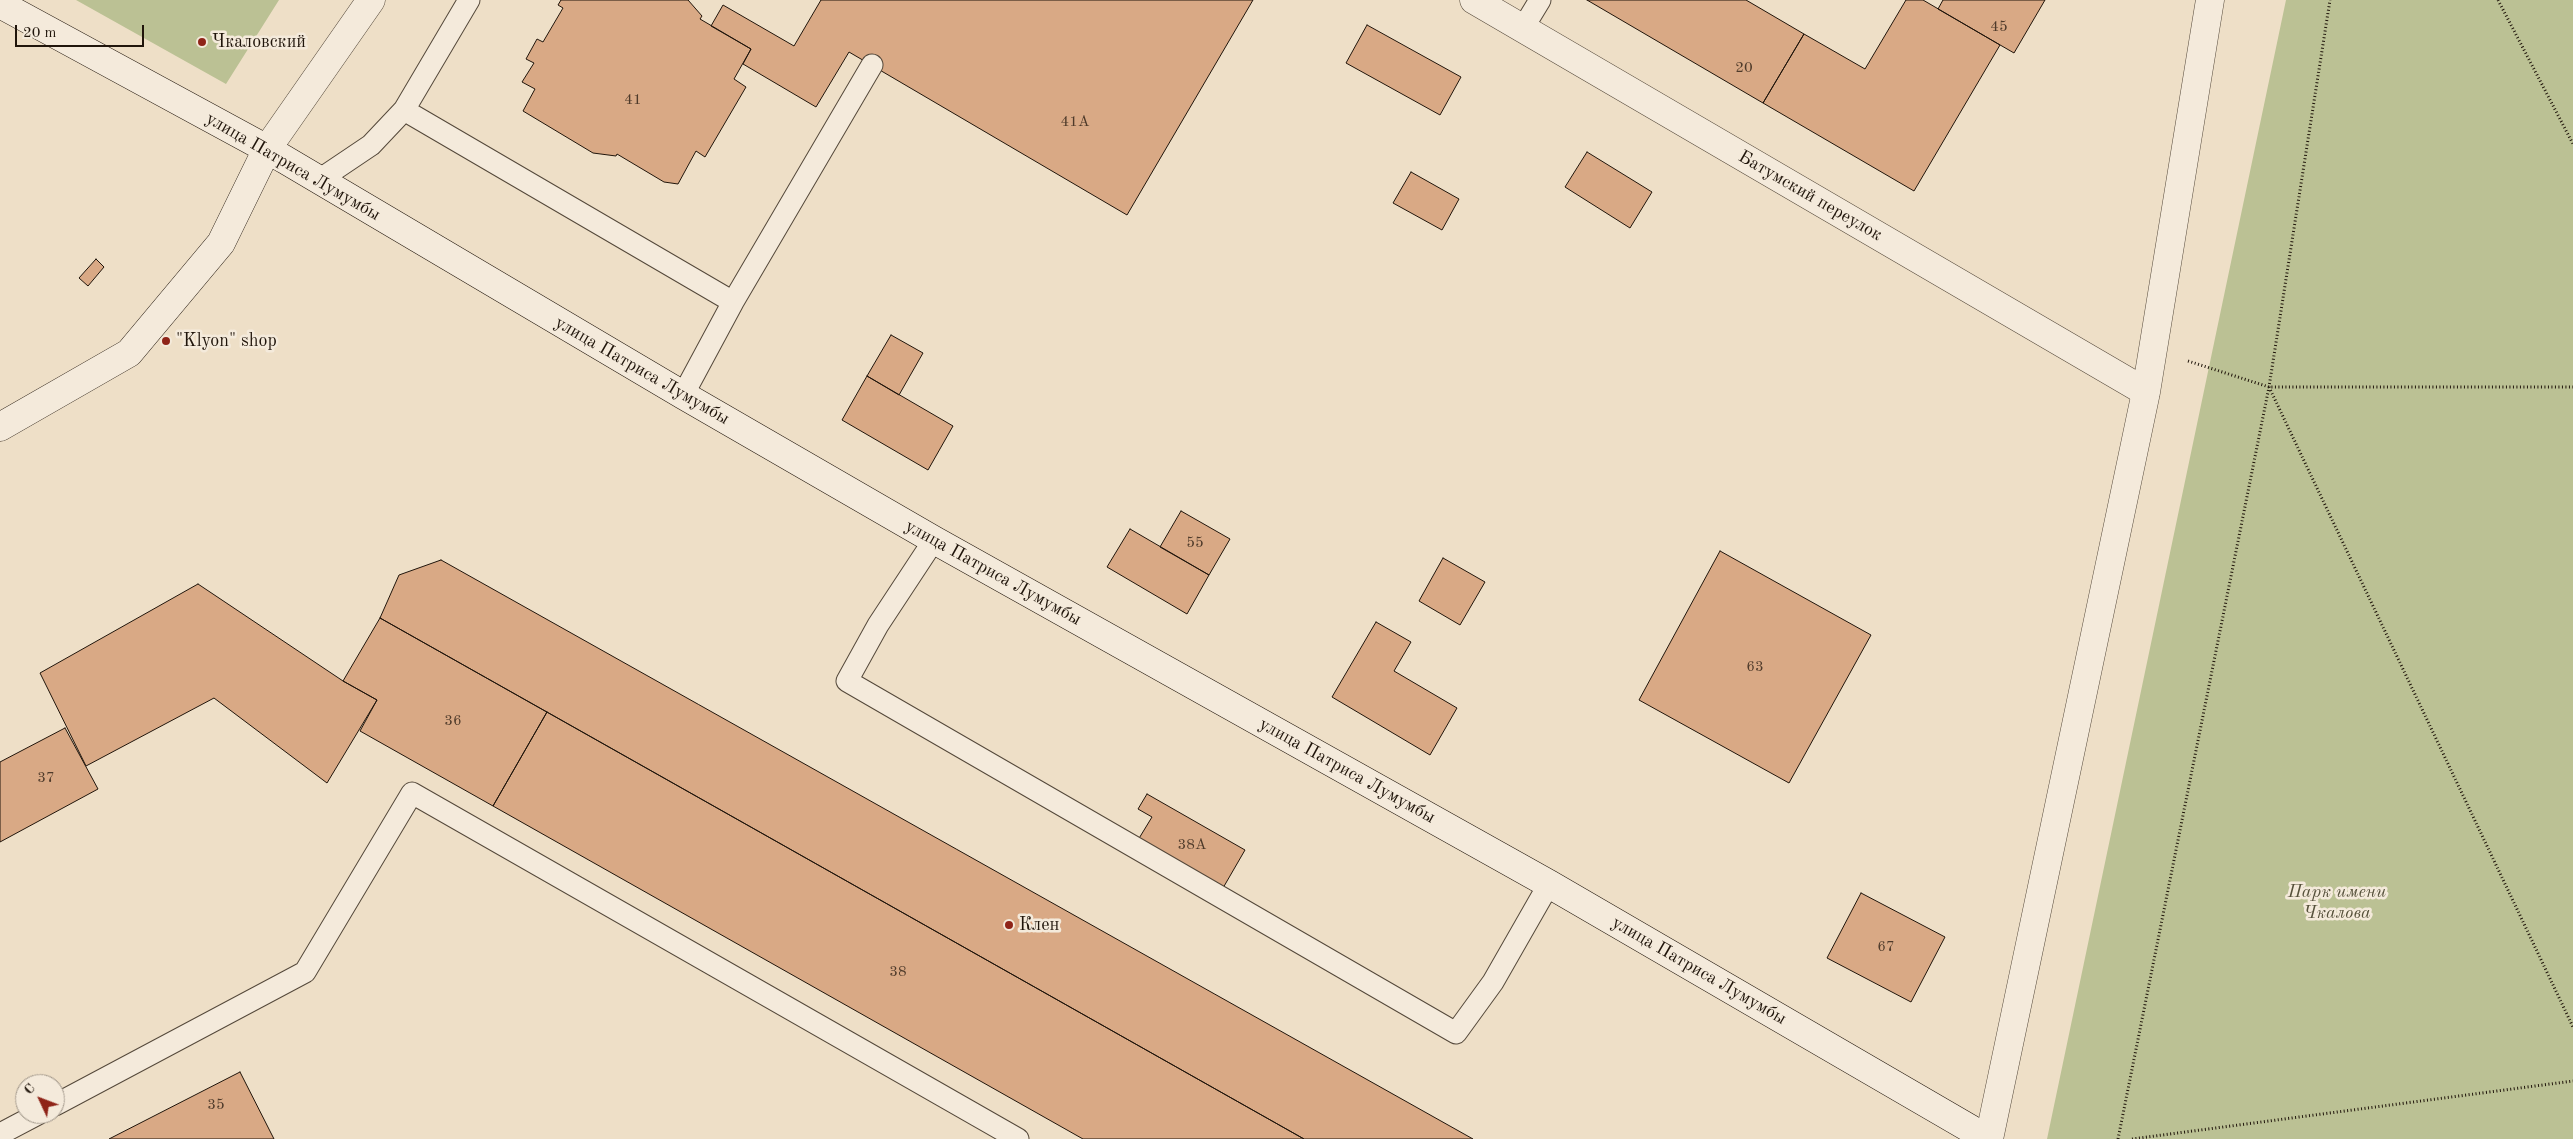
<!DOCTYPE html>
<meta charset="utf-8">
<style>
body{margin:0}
#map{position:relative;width:2573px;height:1139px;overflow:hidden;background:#eedfc7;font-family:"Old Standard TT",serif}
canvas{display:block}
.north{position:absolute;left:15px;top:1074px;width:50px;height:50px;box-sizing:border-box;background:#f4eadb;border:1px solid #9f9588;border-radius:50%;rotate:313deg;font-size:14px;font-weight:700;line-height:20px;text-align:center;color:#20150b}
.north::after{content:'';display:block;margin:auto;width:18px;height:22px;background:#8f2418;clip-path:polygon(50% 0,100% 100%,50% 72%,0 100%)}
.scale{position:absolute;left:15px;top:25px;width:129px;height:22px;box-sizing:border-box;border:2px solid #20150b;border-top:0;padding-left:6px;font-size:15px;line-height:18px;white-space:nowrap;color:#20150b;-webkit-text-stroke:4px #f4eadb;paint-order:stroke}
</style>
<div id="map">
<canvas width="2573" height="1139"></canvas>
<div class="north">С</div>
<div class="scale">20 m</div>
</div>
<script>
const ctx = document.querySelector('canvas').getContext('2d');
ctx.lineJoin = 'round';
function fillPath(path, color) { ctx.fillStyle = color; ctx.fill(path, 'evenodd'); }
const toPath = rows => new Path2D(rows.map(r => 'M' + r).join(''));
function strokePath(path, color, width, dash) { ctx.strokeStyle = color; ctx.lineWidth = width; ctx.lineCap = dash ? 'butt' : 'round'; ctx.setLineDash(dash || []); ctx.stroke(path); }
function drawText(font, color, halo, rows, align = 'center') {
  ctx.font = font + ' "Old Standard TT",serif'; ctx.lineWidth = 5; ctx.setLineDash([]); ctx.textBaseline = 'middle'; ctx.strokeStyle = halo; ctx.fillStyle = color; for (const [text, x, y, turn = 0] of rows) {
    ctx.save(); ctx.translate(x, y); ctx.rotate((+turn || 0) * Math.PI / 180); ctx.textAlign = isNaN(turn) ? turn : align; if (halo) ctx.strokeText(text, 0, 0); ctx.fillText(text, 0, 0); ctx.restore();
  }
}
const green = toPath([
 [76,0,279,0,226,84],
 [2286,0,2573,0,2573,1139,2047,1139]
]);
const building = toPath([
 [561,0,688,0,702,16,700,19,751,49,734,79,746,87,705,157,696,151,678,184,664,182,617,154,616,156,593,153,523,111,535,89,522,82,534,63,526,59,537,39,543,42,563,8,558,5,561,0],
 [821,0,1253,0,1127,215,849,52,816,107,743,64,751,49,711,26,723,5,794,46,821,0],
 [1587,0,1746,0,1804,34,1763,103,1587,0],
 [1906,0,1923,0,2000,45,1914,191,1763,103,1804,34,1865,69,1906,0],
 [1943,0,2045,0,2014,53,1938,9,1943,0],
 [1367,25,1461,77,1440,115,1346,63,1367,25],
 [1587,152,1652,192,1630,228,1565,187,1587,152],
 [1411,172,1459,199,1442,230,1393,203,1411,172],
 [96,259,104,267,88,286,79,278,96,259],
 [891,335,923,353,899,395,867,376,891,335],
 [867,376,953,426,928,470,842,420,867,376],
 [1181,511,1230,539,1209,575,1160,547,1181,511],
 [1130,529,1209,575,1187,614,1107,567,1130,529],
 [1720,551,1871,635,1789,783,1639,700,1720,551],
 [1443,558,1485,582,1460,625,1419,601,1443,558],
 [441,560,1473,1139,1304,1139,380,618,399,575,441,560],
 [198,584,343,681,377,700,327,783,214,698,86,766,40,673,198,584],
 [380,618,547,712,493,806,360,731,377,700,343,681,380,618],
 [1376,622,1411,642,1394,671,1457,708,1430,755,1332,697,1376,622],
 [547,712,1304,1139,1083,1139,493,806,547,712],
 [65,728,98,789,0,842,0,762,65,728],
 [1147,794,1245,850,1223,888,1138,840,1152,817,1138,809,1147,794],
 [1861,893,1945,937,1911,1002,1827,958,1861,893],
 [240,1072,274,1139,109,1139,240,1072]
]);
const path = toPath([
 [2498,0,2573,144],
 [2188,361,2269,387,2573,387],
 [2269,387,2573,1027],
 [2118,1139,2269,387,2330,0],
 [2132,1139,2573,1081]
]);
const lane = toPath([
 [469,0,404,110,733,302],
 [1523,28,1540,0],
 [319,180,371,145,404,110],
 [683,395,733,302,872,65],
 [934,540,878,625,847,681,1456,1033,1493,982,1549,884],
 [55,1105,305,972,412,793,1018,1139],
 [0,1134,38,1114]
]);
const street = toPath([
 [1474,0,2146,392],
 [267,149,371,0],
 [1989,1139,2146,392,2210,0]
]);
const secondary = toPath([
 [0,4,267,149,683,395,934,540,1549,884,1988,1139],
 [0,427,129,353,221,243,267,149]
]);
const markers = [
 [202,42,5,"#8f2418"],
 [166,341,5,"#8f2418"],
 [1009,925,5,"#8f2418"]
];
const numberNames = [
 ["45",1999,27],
 ["20",1744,68],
 ["41",633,100],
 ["41А",1075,122],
 ["55",1195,543],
 ["63",1755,667],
 ["36",453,721],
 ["37",46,778],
 ["38А",1192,845],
 ["67",1886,947],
 ["38",898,972],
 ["35",216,1105]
];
const poiNames = [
 ["Чкаловский",212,42],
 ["\"Klyon\" shop",176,341],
 ["Клен",1019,925]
];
const streetNames = [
 ["улица Патриса Лумумбы",293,167,30],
 ["Батумский переулок",1810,196,30],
 ["улица Патриса Лумумбы",642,371,30],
 ["улица Патриса Лумумбы",993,573,29],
 ["улица Патриса Лумумбы",1347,771,29],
 ["улица Патриса Лумумбы",1699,971,30]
];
const parkNames = [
 ["Парк имени",2337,892],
 ["Чкалова",2337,913]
];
fillPath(green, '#bbc194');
fillPath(building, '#d9a985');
strokePath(building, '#20150b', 1);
strokePath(lane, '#54483a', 23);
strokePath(street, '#54483a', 29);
strokePath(secondary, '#20150b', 29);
strokePath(path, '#20150b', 3, [1, 2.5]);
strokePath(lane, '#f4eadb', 21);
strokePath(street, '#f4eadb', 28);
strokePath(secondary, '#f4eadb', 28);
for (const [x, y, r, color] of markers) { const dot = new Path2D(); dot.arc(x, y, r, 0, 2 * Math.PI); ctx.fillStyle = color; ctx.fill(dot); strokePath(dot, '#f4eadb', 2); }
drawText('15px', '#4e3a2a', null, numberNames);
drawText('18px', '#20150b', '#f4eadb', poiNames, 'left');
drawText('18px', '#20150b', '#f4eadb', streetNames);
drawText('italic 18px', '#56513b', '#f4eadb', parkNames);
</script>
